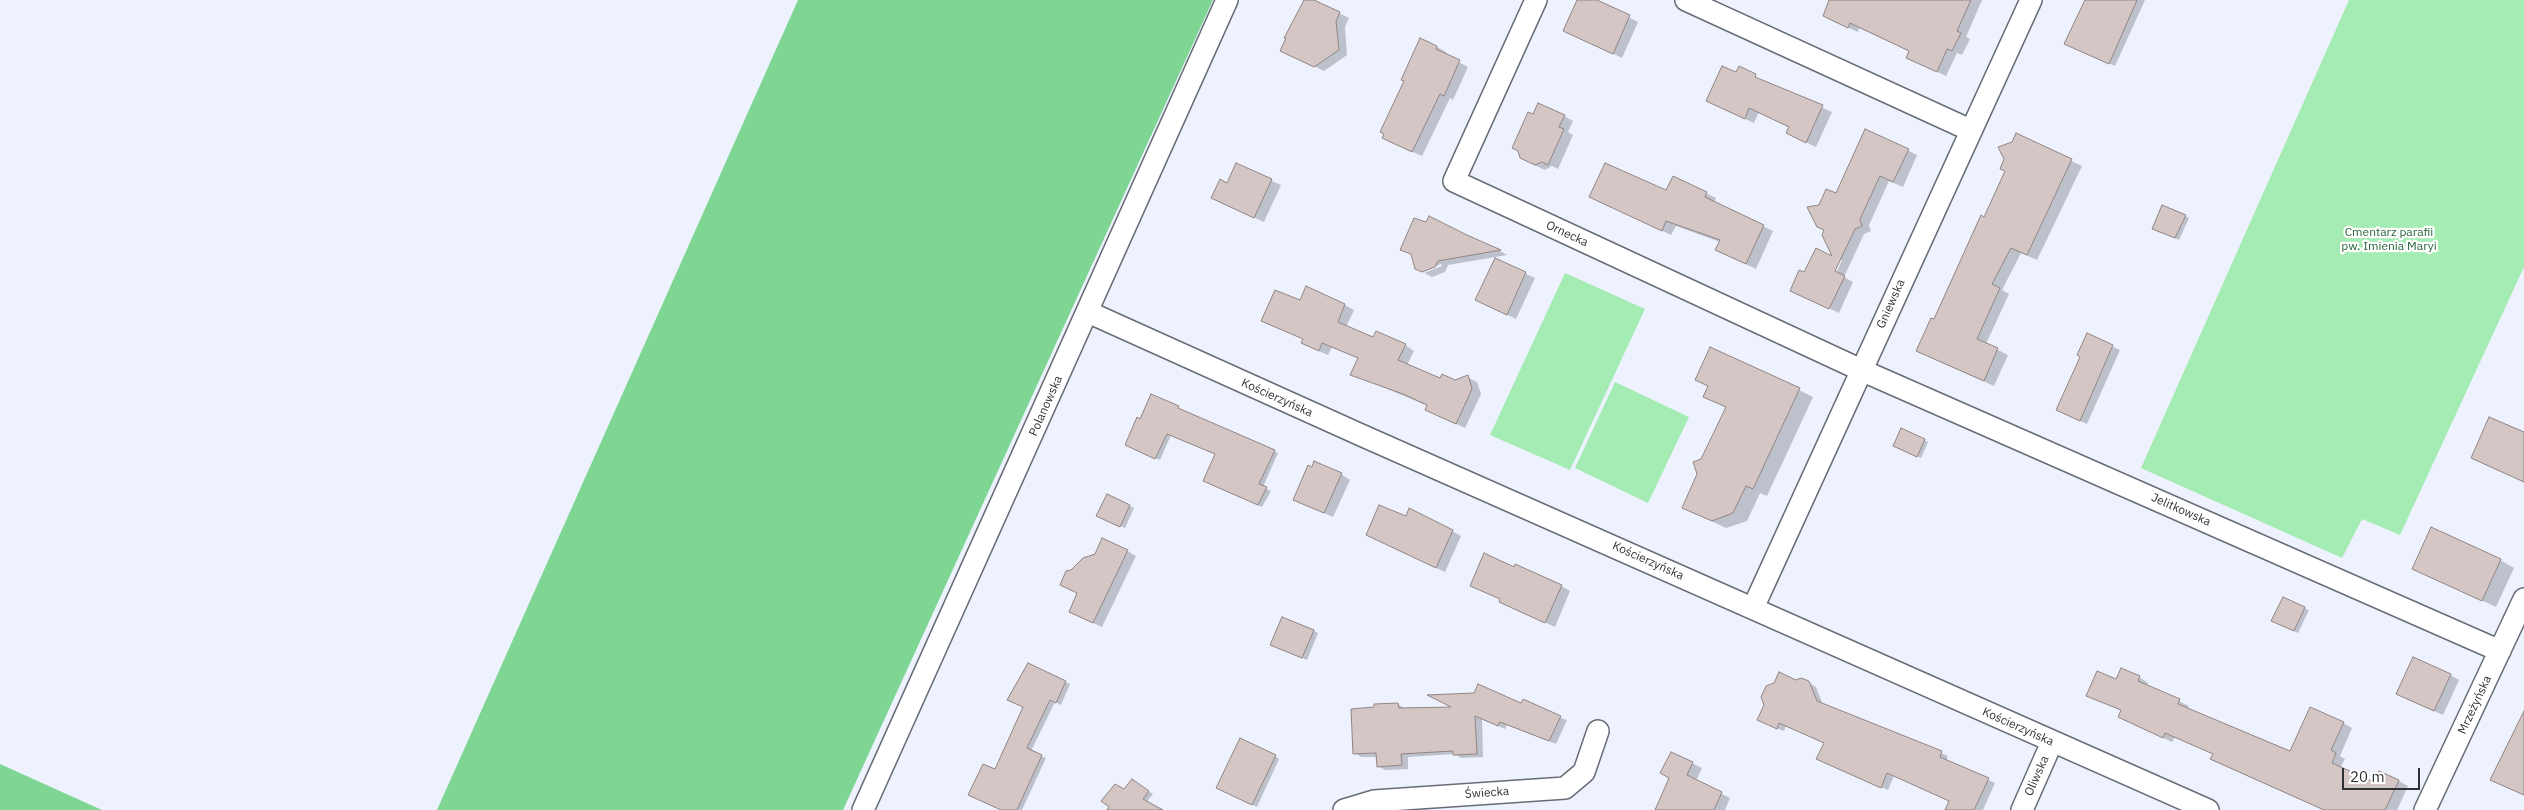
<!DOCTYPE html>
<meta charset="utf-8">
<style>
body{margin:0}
#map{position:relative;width:2524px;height:810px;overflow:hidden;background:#edf2fe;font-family:"IBM Plex Sans",sans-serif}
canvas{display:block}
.scale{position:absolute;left:2342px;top:768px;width:78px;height:22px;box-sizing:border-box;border:2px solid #2f3135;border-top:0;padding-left:6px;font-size:15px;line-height:18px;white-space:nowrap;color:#2f3135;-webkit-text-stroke:4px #fff;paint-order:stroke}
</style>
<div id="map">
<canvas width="2524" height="810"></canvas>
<div class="scale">20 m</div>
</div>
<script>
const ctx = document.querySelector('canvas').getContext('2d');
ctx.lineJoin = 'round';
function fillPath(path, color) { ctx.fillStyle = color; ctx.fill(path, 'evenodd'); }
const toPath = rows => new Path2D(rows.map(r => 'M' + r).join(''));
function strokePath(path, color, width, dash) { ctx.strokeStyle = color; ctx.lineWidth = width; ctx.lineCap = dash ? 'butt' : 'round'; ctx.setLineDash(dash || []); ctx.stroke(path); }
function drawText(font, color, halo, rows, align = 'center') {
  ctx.font = font + ' "IBM Plex Sans",sans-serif'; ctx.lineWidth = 4.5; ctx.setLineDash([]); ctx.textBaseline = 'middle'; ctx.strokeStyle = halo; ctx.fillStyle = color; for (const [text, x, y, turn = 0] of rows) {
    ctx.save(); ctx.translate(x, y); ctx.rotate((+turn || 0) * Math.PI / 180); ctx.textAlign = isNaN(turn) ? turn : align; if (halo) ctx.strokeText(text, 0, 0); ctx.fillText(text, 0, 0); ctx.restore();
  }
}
const green = toPath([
 [2349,0,2524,0,2524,267,2400,535,2362,519,2342,558,2141,468],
 [1565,273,1645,309,1570,470,1490,435],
 [1615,382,1689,417,1648,503,1575,468]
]);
const forest = toPath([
 [798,0,1213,0,843,810,437,810],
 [0,764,102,810,0,810]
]);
const shadow = toPath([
 [1305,0,1311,0,1349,18,1345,27,1347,55,1324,71,1291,55],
 [1578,0,1594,0,1638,22,1622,58,1574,35],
 [1831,0,1982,0,1966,37,1970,39,1962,55,1957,53,1946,76,1907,58,1910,51,1859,28,1858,32,1833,21],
 [2085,0,2145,0,2115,66,2071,46],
 [1437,47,1446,52,1445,55,1468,67,1453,100,1450,98,1422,156,1392,143,1385,133],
 [1740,68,1764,82,1832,112,1816,147,1797,138,1790,127,1759,112,1754,123,1707,101,1737,74],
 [1534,115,1564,116,1573,121,1568,132,1573,135,1558,169,1552,166,1545,170,1530,163,1519,150],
 [1866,130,1917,155,1903,187,1889,181,1869,225,1871,231,1864,234,1844,277,1853,282,1839,313,1791,290,1805,274,1835,259,1820,206,1836,195],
 [1840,260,1842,260,1834,278,1832,277],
 [2017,135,2082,166,2037,260,2021,253,2002,290,2009,294,1986,344,2008,355,1994,386,1927,356,1934,321,2007,171],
 [1236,165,1281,185,1264,222,1222,203],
 [1673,178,1716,198,1714,203,1773,231,1756,269,1726,255,1720,242,1676,226,1671,235,1591,197,1667,192],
 [2185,216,2189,218,2179,240,2157,230],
 [1429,218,1500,251,1507,255,1448,265,1445,272,1432,277,1424,273,1442,266,1441,264,1423,272,1416,268,1412,255,1401,249,1426,224],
 [1495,259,1535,278,1516,319,1486,305],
 [1300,302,1345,305,1354,310,1346,327,1374,338,1405,345,1414,351,1407,365,1440,379,1455,381,1467,377,1477,382,1481,394,1465,428,1436,415,1428,406,1352,374,1359,359,1332,347,1328,355,1312,348,1304,339],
 [2088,335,2120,350,2087,424,2064,414],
 [1799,390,1813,397,1767,496,1760,493,1747,521,1726,528,1684,508,1699,475,1702,460,1727,408,1705,396],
 [1178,408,1278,453,1263,487,1271,491,1262,507,1208,483,1216,454,1171,435,1160,460,1130,447,1141,421],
 [1924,440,1928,442,1921,458,1898,448],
 [1341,474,1350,480,1333,517,1303,504],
 [1107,496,1134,508,1125,528,1102,518],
 [1406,518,1452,531,1461,536,1445,572,1367,535],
 [1127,551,1136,556,1102,627,1079,617,1078,593],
 [2500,560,2514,568,2496,607,2413,568],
 [1561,586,1570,591,1555,627,1509,606],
 [2284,599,2309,610,2298,633,2277,623],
 [1314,631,1318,633,1307,660,1276,647],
 [1028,665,1070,684,1061,705,1055,702,1031,751,1046,758,1022,810,1000,810,995,771,1025,707],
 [2450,675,2459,680,2443,715,2407,699],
 [2139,677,2148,683,2147,686,2189,706,2187,709,2291,753,2343,723,2352,728,2340,756,2345,759,2340,768,2375,784,2399,781,2408,786,2397,810,2322,809,2221,764,2212,759,2214,754,2175,737,2172,742,2129,722,2120,717,2122,711,2088,695,2116,680],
 [1796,681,1808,682,1816,687,1823,705,1941,753,1948,756,1946,761,1995,783,1983,810,1946,810,1950,801,1894,776,1888,790,1825,763,1825,743,1786,726,1784,731,1765,723],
 [1398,704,1405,709,1522,705,1567,720,1556,744,1507,725,1505,729,1482,719,1483,757,1461,758,1455,754,1408,757,1408,769,1385,770,1378,766,1378,757,1361,757,1355,753],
 [1671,753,1702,768,1696,781,1730,798,1725,810,1655,810,1670,778],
 [1275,756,1279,759,1257,807,1222,790],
 [1136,783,1153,794,1140,810,1114,810,1124,790]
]);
const building = toPath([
 [1304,0,1314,0,1340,12,1336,21,1339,50,1314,67,1280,51,1286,38,1284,38,1304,0],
 [1577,0,1597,0,1630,15,1613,54,1563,31,1577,0],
 [1829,0,1971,0,1957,31,1961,33,1952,51,1947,49,1937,72,1906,58,1909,51,1850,23,1848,28,1823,16,1829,0],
 [2085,0,2137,0,2109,64,2064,44,2085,0],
 [1420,38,1437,46,1436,49,1460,60,1444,96,1440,94,1412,152,1382,138,1384,134,1380,132,1404,81,1401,80,1420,38],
 [1722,66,1736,72,1739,66,1756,74,1755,77,1823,105,1806,143,1786,133,1789,127,1749,108,1745,119,1706,101,1722,66],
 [1538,103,1565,115,1559,127,1564,129,1548,165,1542,162,1535,165,1520,158,1518,151,1512,148,1528,112,1533,114,1538,103],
 [1865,129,1909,149,1893,182,1880,176,1860,219,1862,226,1855,229,1835,271,1845,276,1829,309,1790,291,1799,270,1804,272,1816,248,1832,256,1822,235,1824,230,1817,227,1807,207,1819,205,1826,189,1836,193,1865,129],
 [2016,133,2072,159,2027,255,2011,248,1992,284,2000,288,1977,339,1998,348,1984,381,1916,351,1931,318,1934,319,1981,215,1984,217,2005,171,2000,169,2004,159,1998,147,2012,142,2016,133],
 [1236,163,1272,179,1254,218,1211,198,1220,179,1227,183,1236,163],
 [1605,163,1666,190,1673,176,1707,192,1705,197,1764,225,1746,264,1715,250,1720,240,1666,221,1662,231,1589,197,1605,163],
 [2162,205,2186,215,2175,238,2152,229,2162,205],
 [1429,216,1467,235,1501,250,1438,261,1435,267,1422,272,1415,269,1411,254,1400,250,1414,218,1426,222,1429,216],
 [1495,258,1526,272,1507,315,1475,300,1495,258],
 [1306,286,1345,304,1338,322,1373,337,1376,331,1406,344,1398,360,1440,378,1442,374,1455,380,1468,375,1472,389,1456,424,1425,410,1427,405,1403,394,1350,375,1358,358,1322,343,1319,351,1301,343,1303,339,1261,321,1275,290,1300,300,1306,286],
 [2087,333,2113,345,2080,421,2056,410,2080,357,2077,355,2087,333],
 [1710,347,1800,388,1753,489,1746,486,1733,513,1712,521,1682,508,1697,474,1693,462,1701,459,1726,407,1703,397,1708,386,1695,380,1710,347],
 [1151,394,1179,406,1178,408,1275,450,1259,484,1267,487,1258,505,1203,481,1215,454,1167,434,1155,459,1125,445,1137,417,1140,419,1151,394],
 [2489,417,2524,432,2524,482,2471,458,2489,417],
 [1901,428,1925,439,1917,457,1893,446,1901,428],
 [1314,461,1342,473,1324,513,1293,500,1308,465,1312,467,1314,461],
 [1107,494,1130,505,1120,527,1096,516,1107,494],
 [1379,505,1406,516,1409,508,1453,530,1436,568,1366,535,1379,505],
 [2431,527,2501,559,2482,601,2412,569,2431,527],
 [1102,538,1128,550,1093,623,1069,612,1077,593,1060,585,1066,571,1071,570,1083,558,1095,554,1102,538],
 [1484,553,1514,567,1515,564,1562,585,1545,623,1499,602,1500,599,1470,586,1484,553],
 [2283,597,2305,607,2294,631,2271,621,2283,597],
 [1282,617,1314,630,1302,658,1270,645,1282,617],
 [2413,657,2451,674,2434,711,2396,694,2413,657],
 [1028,663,1066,681,1056,703,1050,700,1027,748,1042,755,1017,810,1001,810,968,795,983,764,995,769,1023,707,1007,700,1028,663],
 [2121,668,2140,676,2138,681,2180,699,2178,704,2290,751,2310,707,2344,722,2331,750,2336,753,2332,763,2374,782,2379,771,2399,780,2385,810,2324,810,2210,759,2213,754,2165,733,2163,738,2118,717,2121,710,2086,696,2097,671,2116,679,2121,668],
 [1779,672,1796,680,1801,678,1809,681,1817,701,1942,751,1940,757,1989,778,1974,810,1945,810,1949,801,1887,773,1881,788,1816,759,1824,743,1779,723,1777,729,1757,720,1764,705,1761,697,1766,686,1774,683,1779,672],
 [1478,684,1521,703,1523,699,1561,716,1549,741,1500,722,1498,726,1475,716,1477,754,1453,755,1453,751,1401,754,1402,765,1377,767,1376,753,1353,754,1351,709,1374,707,1374,704,1398,703,1399,708,1451,707,1427,695,1474,693,1478,684],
 [2524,711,2524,795,2490,780,2524,711],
 [1240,738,1276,755,1252,805,1216,788,1240,738],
 [1671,752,1693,762,1687,775,1722,792,1714,810,1655,810,1669,778,1660,773,1671,752],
 [1132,779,1149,791,1143,799,1163,810,1107,810,1109,807,1101,801,1115,784,1124,789,1132,779]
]);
const minor = toPath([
 [1536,0,1454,181,1861,370,2500,651],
 [1686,0,1970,130],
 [1088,312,1361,435,2208,810],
 [1753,608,2031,0],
 [863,810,1227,0],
 [1344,810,1374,801,1565,788,1584,772,1598,731],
 [2022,810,2052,742],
 [2425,810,2524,599]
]);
const parkNames = [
 ["Cmentarz parafii",2389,233],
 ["pw. Imienia Maryi",2389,247]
];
const streetNames = [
 ["Ornecka",1567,234,25],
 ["Gniewska",1891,304,-66],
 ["Kościerzyńska",1277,398,24],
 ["Polanowska",1046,406,-66],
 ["Jelitkowska",2181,510,24],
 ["Kościerzyńska",1648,561,24],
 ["Mrzeżyńska",2475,705,-65],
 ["Kościerzyńska",2018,727,24],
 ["Oliwska",2037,776,-66],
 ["Świecka",1487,793,-4]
];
fillPath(green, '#a5ecb4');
fillPath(forest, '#7fd693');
fillPath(shadow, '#0003');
fillPath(building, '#d4c6c4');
strokePath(building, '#918482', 1);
strokePath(minor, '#676c76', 24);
strokePath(minor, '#fff', 21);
drawText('12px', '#266237', '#fff', parkNames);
drawText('12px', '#2f3135', '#fff', streetNames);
</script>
